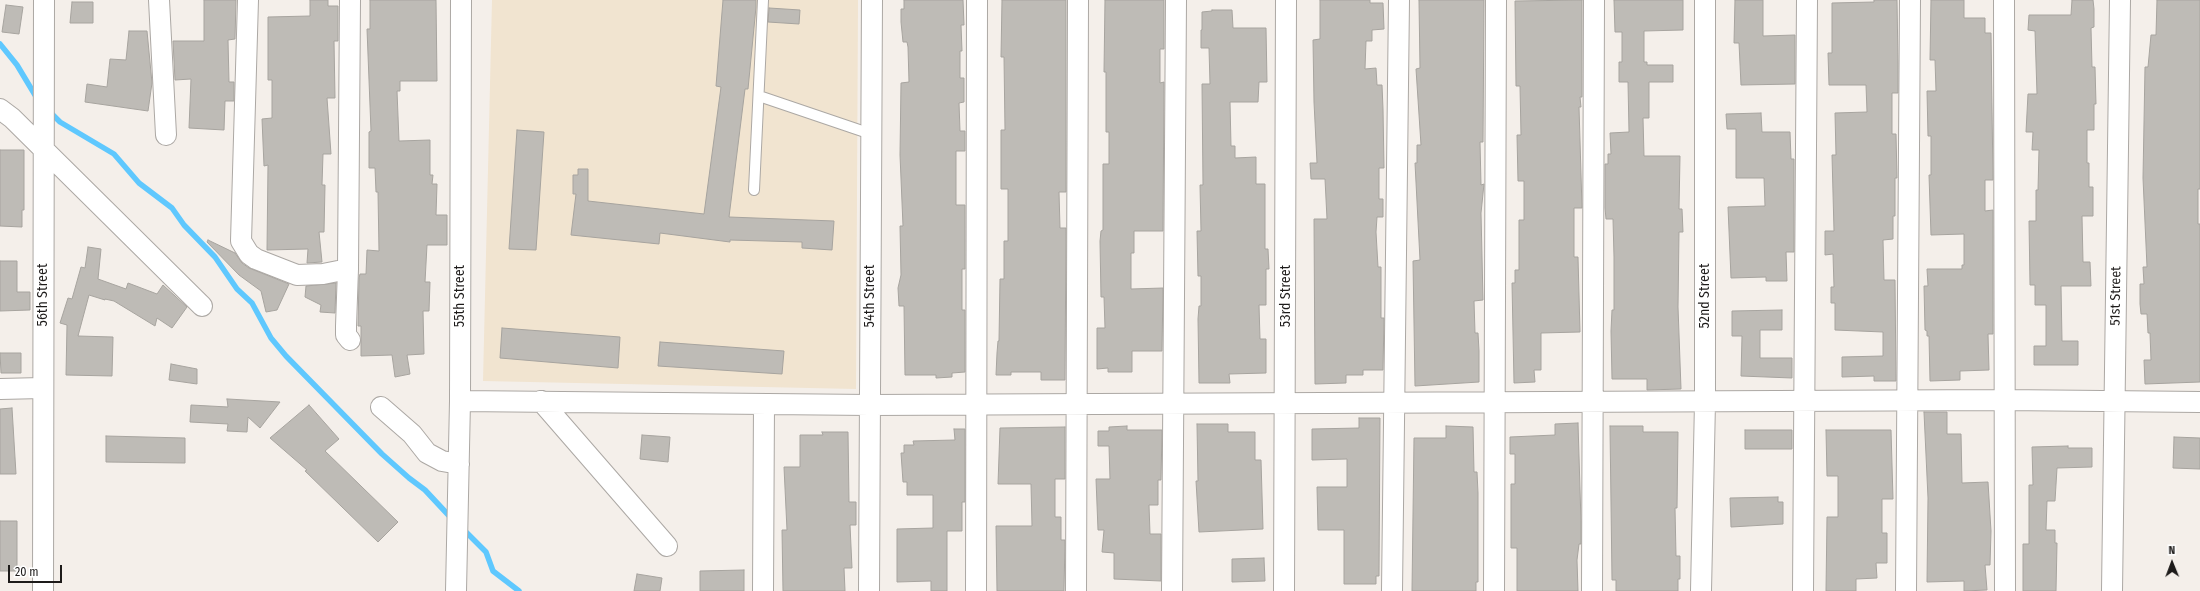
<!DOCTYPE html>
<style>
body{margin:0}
#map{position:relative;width:2200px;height:591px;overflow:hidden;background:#f4efea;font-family:"Fira Sans Condensed",sans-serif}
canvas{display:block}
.north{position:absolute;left:2152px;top:543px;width:40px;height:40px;-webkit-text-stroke:3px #fff;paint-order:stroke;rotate:359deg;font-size:11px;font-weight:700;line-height:16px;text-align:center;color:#1d1b1a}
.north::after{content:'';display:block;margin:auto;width:14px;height:18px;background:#1d1b1a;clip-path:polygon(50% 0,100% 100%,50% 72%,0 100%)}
.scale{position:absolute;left:8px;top:565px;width:54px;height:18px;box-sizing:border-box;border:2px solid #1d1b1a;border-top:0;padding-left:5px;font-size:12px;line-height:14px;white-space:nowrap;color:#1d1b1a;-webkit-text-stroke:3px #fff;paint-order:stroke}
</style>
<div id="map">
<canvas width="2200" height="591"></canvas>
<div class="north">N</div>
<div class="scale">20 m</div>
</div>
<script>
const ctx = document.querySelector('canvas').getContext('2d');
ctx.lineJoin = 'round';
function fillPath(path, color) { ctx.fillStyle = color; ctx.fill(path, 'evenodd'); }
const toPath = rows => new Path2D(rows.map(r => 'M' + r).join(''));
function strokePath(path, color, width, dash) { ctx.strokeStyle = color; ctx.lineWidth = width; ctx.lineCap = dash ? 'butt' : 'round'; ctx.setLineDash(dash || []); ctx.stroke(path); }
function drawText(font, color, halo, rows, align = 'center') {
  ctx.font = font + ' "Fira Sans Condensed",sans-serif'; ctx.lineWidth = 3; ctx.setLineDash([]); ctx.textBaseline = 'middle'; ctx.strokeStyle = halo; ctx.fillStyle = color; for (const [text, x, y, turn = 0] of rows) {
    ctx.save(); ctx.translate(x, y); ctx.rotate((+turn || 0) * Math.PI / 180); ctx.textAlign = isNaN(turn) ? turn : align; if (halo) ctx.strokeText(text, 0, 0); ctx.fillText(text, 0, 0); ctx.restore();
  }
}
const education = toPath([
 [492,0,858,0,856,389,483,381]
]);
const stream = toPath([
 [0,44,17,65,38,100],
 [50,112,60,122,114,154,139,183,172,208,184,225,215,257,237,289,252,303,271,338,286,356,382,454,409,478,425,490,453,520],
 [462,528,486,552,493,571,519,591]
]);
const building = toPath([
 [204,0,236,0,235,39,228,40,229,82,234,82,234,101,225,101,224,130,189,128,191,79,175,80,173,41,204,41,204,0],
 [310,0,328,0,328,6,338,6,338,41,334,41,335,98,327,98,331,154,323,154,322,185,325,185,324,232,319,232,322,262,307,263,308,249,267,250,268,165,264,166,262,119,272,118,272,80,268,80,268,17,310,16,310,0],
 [370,0,436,0,437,81,400,81,400,91,397,91,399,141,430,140,430,175,433,175,432,184,437,184,436,215,447,215,447,245,427,245,425,282,430,282,429,311,423,311,424,354,407,355,410,374,395,377,392,355,361,356,361,326,358,326,359,278,360,274,366,274,367,250,379,251,378,192,376,192,375,168,369,168,369,132,371,131,367,29,370,29,370,0],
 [723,0,756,0,756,7,748,89,745,89,729,217,834,221,832,250,802,248,802,242,730,240,730,242,660,233,659,244,571,235,576,194,573,194,573,175,578,175,578,169,588,169,588,201,704,214,721,87,716,86,723,0],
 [904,0,963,0,964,25,961,25,962,51,960,51,960,78,964,78,964,102,959,103,960,131,965,131,965,151,956,151,956,205,965,205,965,269,962,269,962,310,965,310,965,372,952,373,952,377,936,378,936,375,905,375,904,306,899,306,898,288,901,275,900,226,903,226,900,155,901,83,909,82,908,47,907,42,903,42,901,22,901,9,904,9,904,0],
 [1002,0,1066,0,1066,192,1059,192,1060,228,1066,228,1065,380,1041,380,1041,372,1011,372,1011,375,996,375,997,353,998,341,999,341,1000,279,1004,279,1004,241,1008,241,1008,189,1001,189,1001,130,1005,130,1004,57,1001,57,1002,0],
 [1105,0,1164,0,1164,49,1160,49,1160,83,1164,82,1163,231,1134,231,1134,253,1131,253,1131,289,1163,288,1162,351,1132,351,1132,372,1108,372,1108,368,1097,369,1097,328,1105,328,1104,297,1101,297,1100,241,1101,231,1103,230,1103,164,1109,164,1109,132,1106,132,1106,72,1104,72,1105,0],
 [1320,0,1370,0,1370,3,1383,3,1384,29,1372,30,1372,41,1366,41,1365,69,1376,68,1377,85,1382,85,1383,109,1384,168,1379,168,1379,199,1383,199,1383,217,1377,217,1376,232,1378,267,1381,267,1381,318,1384,318,1383,370,1363,370,1363,375,1346,375,1346,383,1315,384,1314,219,1327,219,1325,179,1311,179,1310,163,1317,163,1314,102,1313,40,1320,39,1320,0],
 [1419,0,1484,0,1483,142,1480,142,1481,185,1484,184,1481,213,1483,300,1474,301,1475,333,1478,333,1479,351,1479,382,1415,386,1413,261,1420,260,1415,163,1417,163,1417,145,1421,145,1416,69,1420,68,1419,0],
 [1582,0,1582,97,1580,97,1581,107,1579,107,1582,208,1574,208,1574,257,1578,257,1580,332,1541,333,1541,370,1534,370,1535,382,1514,383,1512,283,1515,283,1515,270,1519,270,1519,220,1524,220,1524,181,1518,181,1517,135,1521,135,1520,86,1516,86,1515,1,1582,0],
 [1614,0,1683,0,1683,30,1644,31,1644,62,1647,62,1647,65,1673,65,1673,82,1649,82,1649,118,1643,118,1644,156,1680,156,1679,209,1682,209,1683,232,1679,232,1678,307,1681,389,1647,390,1647,379,1612,379,1611,331,1612,310,1614,310,1614,257,1613,219,1606,219,1605,208,1605,164,1608,164,1608,154,1611,154,1610,133,1629,132,1628,82,1619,82,1619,62,1622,62,1622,32,1615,32,1614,0],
 [1735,0,1763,0,1763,36,1795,35,1795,84,1741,85,1739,43,1734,43,1735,0],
 [1874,0,1897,0,1898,63,1898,93,1892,93,1892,134,1896,134,1897,178,1895,178,1895,216,1893,216,1893,239,1883,240,1884,280,1895,280,1896,381,1874,381,1874,376,1842,377,1842,357,1883,356,1883,332,1835,330,1835,303,1831,303,1831,287,1834,287,1833,254,1825,255,1825,231,1834,231,1832,155,1836,155,1835,113,1867,112,1866,85,1829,85,1828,53,1832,53,1832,3,1874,2,1874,0],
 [1931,0,1964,0,1964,18,1985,18,1985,33,1991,33,1993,180,1985,180,1985,211,1993,210,1993,334,1988,334,1989,370,1960,371,1960,380,1930,381,1929,336,1927,336,1927,331,1925,330,1924,286,1928,286,1927,269,1962,269,1962,265,1964,265,1964,234,1931,235,1929,175,1931,175,1931,136,1928,136,1927,91,1936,91,1935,60,1930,60,1931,0],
 [2072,0,2093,0,2094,9,2094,27,2091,28,2092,67,2095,67,2096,104,2094,104,2094,130,2087,130,2087,163,2089,163,2089,187,2093,187,2093,216,2082,216,2083,262,2090,262,2091,286,2061,286,2062,341,2078,341,2078,365,2034,365,2034,346,2046,346,2046,305,2035,305,2035,285,2030,285,2029,221,2036,221,2036,190,2038,190,2039,150,2032,150,2033,132,2026,132,2028,94,2037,94,2035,31,2028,30,2029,15,2071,15,2072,0],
 [2157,0,2200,0,2200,189,2198,189,2198,224,2200,224,2200,382,2145,384,2144,360,2151,360,2150,333,2148,333,2147,314,2141,314,2140,304,2140,284,2144,284,2143,267,2147,267,2143,178,2145,67,2148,67,2151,35,2156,35,2157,0],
 [72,2,93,2,93,23,70,23,72,2],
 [6,5,23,7,19,34,2,32,6,5],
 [769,8,800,10,799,24,768,22,769,8],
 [1212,10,1232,10,1233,28,1266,28,1267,82,1259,82,1258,102,1230,102,1231,146,1235,146,1235,158,1256,157,1256,184,1265,184,1265,249,1268,249,1269,269,1266,269,1266,305,1259,305,1260,339,1266,339,1266,373,1229,374,1230,383,1199,383,1198,319,1199,306,1201,306,1201,276,1198,276,1197,231,1201,231,1200,185,1203,185,1202,84,1210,84,1209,48,1201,48,1201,30,1202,30,1202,12,1212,11,1212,10],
 [129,31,147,31,152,83,148,111,85,102,87,84,107,87,110,59,126,60,129,31],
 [1761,113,1762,132,1790,132,1791,159,1794,159,1794,252,1786,252,1787,281,1766,281,1766,277,1731,278,1728,207,1765,206,1764,178,1736,178,1736,129,1727,129,1726,114,1761,113],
 [517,130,544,132,536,250,509,249,517,130],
 [0,150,24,150,24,210,22,210,22,227,0,226,0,150],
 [208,240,235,253,242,263,249,268,289,284,277,310,266,312,261,291,239,275,207,242,208,240],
 [88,247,101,249,98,279,126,289,128,283,157,294,163,285,187,307,172,328,157,318,155,326,114,301,105,299,105,300,89,295,78,336,113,337,112,376,66,375,67,325,60,323,68,298,72,299,81,267,85,268,88,247],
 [0,261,17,261,17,292,30,292,30,310,0,311,0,261],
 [336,283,335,313,320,312,321,305,305,297,306,286,336,283],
 [1782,310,1782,330,1760,330,1760,358,1792,358,1792,378,1741,376,1742,336,1732,336,1732,311,1782,310],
 [502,328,620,337,618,368,500,358,502,328],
 [660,342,784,351,782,374,658,366,660,342],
 [0,353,21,353,21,373,1,373,0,353],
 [171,364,197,369,197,384,169,380,171,364],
 [227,399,228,399,280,402,260,428,248,417,247,432,227,431,228,424,190,422,191,405,228,407,227,399],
 [309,405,339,439,325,451,398,522,378,542,305,471,307,470,270,438,309,405],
 [12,408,16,474,0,474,0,409,12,408],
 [1924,412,1947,412,1947,434,1961,434,1962,483,1988,482,1991,531,1990,565,1985,565,1987,590,1964,591,1964,581,1927,582,1928,498,1924,412],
 [1359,418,1380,418,1379,576,1376,576,1376,584,1344,584,1344,530,1318,530,1317,487,1347,487,1347,459,1312,460,1312,429,1359,428,1359,418],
 [1578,423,1581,522,1581,544,1579,544,1577,560,1578,591,1517,591,1517,548,1511,548,1511,484,1515,484,1515,454,1510,454,1510,437,1555,435,1555,424,1578,423],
 [1197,424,1228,424,1228,432,1255,432,1255,460,1261,460,1263,529,1199,532,1196,481,1198,481,1197,424],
 [1127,426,1127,430,1162,430,1161,480,1158,480,1158,505,1149,505,1150,534,1161,534,1161,581,1114,579,1114,553,1102,552,1104,530,1098,530,1096,479,1110,479,1109,446,1098,446,1098,431,1109,431,1109,427,1127,426],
 [1446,426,1473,427,1474,472,1477,472,1478,493,1478,582,1476,582,1476,591,1412,591,1414,438,1446,438,1446,426],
 [1610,426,1643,426,1643,432,1678,432,1677,508,1675,508,1676,556,1680,556,1680,579,1678,579,1678,591,1616,591,1616,580,1612,580,1610,426],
 [1065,427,1065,479,1055,479,1055,517,1061,517,1061,540,1065,540,1064,591,997,591,996,526,1032,526,1031,484,998,484,1000,428,1065,427],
 [954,429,965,429,965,502,962,502,962,531,947,531,947,591,931,591,931,581,897,582,897,529,933,528,933,495,907,495,907,482,903,482,901,453,904,453,904,445,914,445,913,441,955,440,954,429],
 [1745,430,1792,430,1792,449,1745,449,1745,430],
 [1826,430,1891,430,1893,499,1882,499,1882,533,1887,533,1887,563,1876,563,1877,578,1856,579,1856,591,1826,591,1827,517,1838,517,1838,476,1827,476,1826,430],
 [822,432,848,432,849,502,856,502,856,525,850,525,852,568,844,568,845,591,783,591,782,530,787,530,784,467,800,467,800,435,823,435,822,432],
 [642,435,670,437,668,462,640,459,642,435],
 [106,436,185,438,185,463,106,462,106,436],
 [2174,437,2200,438,2200,469,2173,468,2174,437],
 [2068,446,2068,448,2092,448,2092,467,2057,468,2055,501,2047,501,2046,530,2055,530,2055,543,2057,543,2056,591,2023,591,2023,544,2029,544,2029,485,2033,485,2032,447,2068,446],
 [1778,497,1778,502,1783,502,1783,524,1731,527,1730,498,1778,497],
 [0,521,17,521,17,571,0,571,0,521],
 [1264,558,1265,581,1232,582,1232,559,1264,558],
 [744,570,744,591,700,591,700,571,744,570],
 [637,574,662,578,660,591,634,591,637,574]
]);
const service = toPath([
 [759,96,871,134],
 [754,190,763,0]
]);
const minor = toPath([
 [159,0,166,135],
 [248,0,241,241,249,254,256,259,297,275,323,274,348,269],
 [2004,0,2005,591],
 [0,109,12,118,202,306],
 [350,340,346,335,346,326,348,269,350,0],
 [0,389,42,388],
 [460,401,870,405,2004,400,2200,402],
 [541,401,667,546],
 [381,407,412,434,427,453,442,461,459,464],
 [43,591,44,0],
 [456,591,460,401,461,0],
 [763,591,764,404],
 [869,591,872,0],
 [976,591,977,0],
 [1076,591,1078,0],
 [1172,591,1176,0],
 [1284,591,1286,0],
 [1392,591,1399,0],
 [1494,591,1496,0],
 [1592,591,1594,0],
 [1701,591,1705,402,1705,0],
 [1803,591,1807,0],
 [1906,591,1910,0],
 [2112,591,2120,0]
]);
const streetNames = [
 ["56th Street",43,295,-90],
 ["55th Street",460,296,-90],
 ["54th Street",870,296,-90],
 ["53rd Street",1286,296,-90],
 ["52nd Street",1705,296,-90],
 ["51st Street",2116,296,-89]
];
fillPath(education, '#f1e4d0');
strokePath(stream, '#5fc8fe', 5.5);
fillPath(building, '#bebbb6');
strokePath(building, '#a7a49f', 1);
strokePath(service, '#aca8a4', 12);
strokePath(minor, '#aca8a4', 22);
strokePath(service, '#fff', 10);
strokePath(minor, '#fff', 20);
drawText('14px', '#1d1b1a', '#fff', streetNames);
</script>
